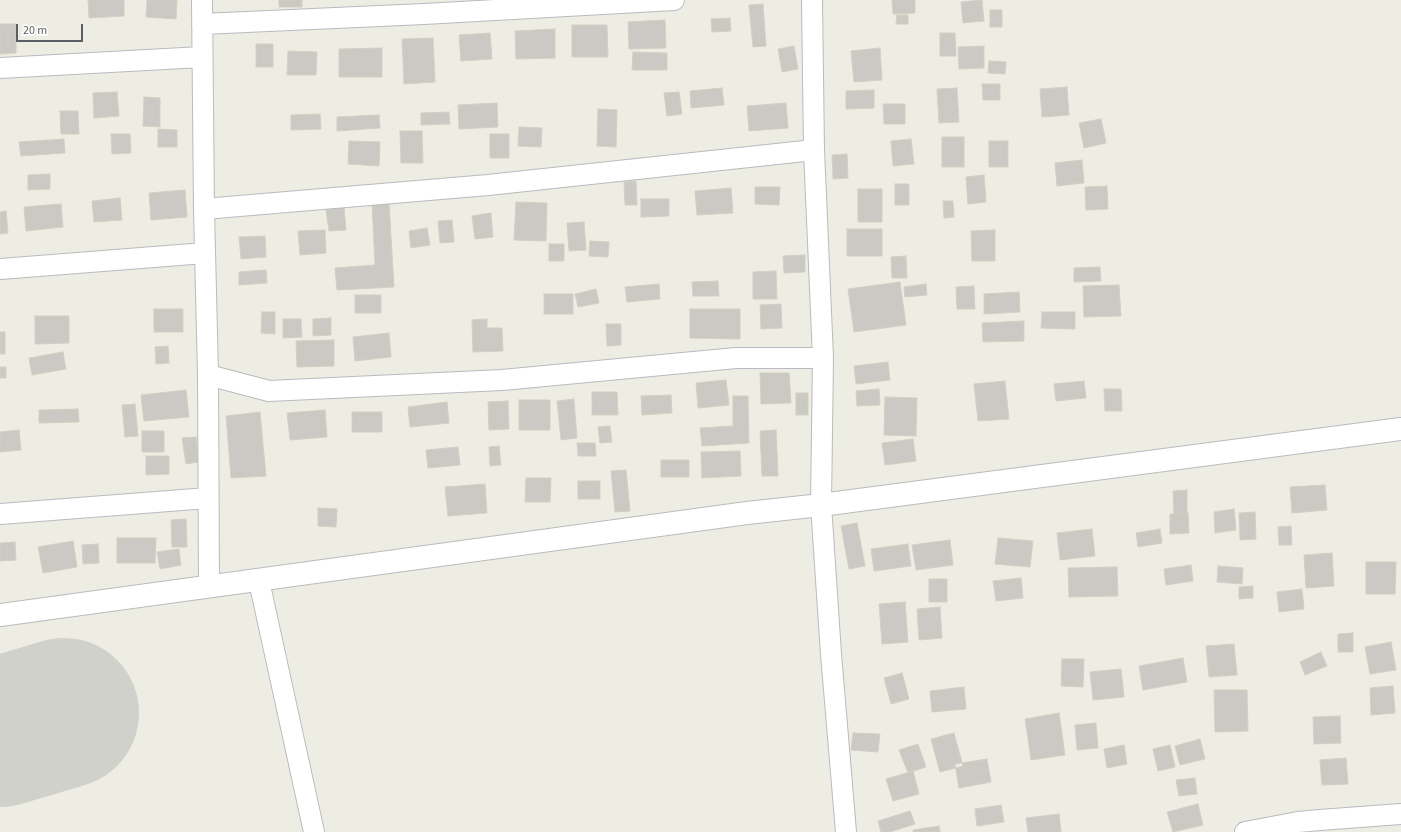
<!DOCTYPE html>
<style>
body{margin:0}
#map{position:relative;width:1401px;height:832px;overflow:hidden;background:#eeede3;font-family:"Source Sans 3",sans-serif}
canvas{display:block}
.scale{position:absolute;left:16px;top:24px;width:67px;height:18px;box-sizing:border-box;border:2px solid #5b5e64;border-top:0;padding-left:5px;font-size:12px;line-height:14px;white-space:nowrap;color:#5b5e64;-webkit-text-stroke:3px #fff;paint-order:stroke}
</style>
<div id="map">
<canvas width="1401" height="832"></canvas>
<div class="scale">20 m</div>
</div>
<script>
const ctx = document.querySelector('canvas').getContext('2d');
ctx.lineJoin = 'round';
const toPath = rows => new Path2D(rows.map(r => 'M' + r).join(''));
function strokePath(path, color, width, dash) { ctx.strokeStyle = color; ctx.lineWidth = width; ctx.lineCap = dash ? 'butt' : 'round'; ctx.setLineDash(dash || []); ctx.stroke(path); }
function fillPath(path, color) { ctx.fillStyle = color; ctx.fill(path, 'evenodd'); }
const runway = toPath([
 [0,732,64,713]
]);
const building = toPath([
 [88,0,124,0,124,16,89,18,88,0],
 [147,0,177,0,176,19,146,17,147,0],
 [279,0,302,0,302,7,279,7,279,0],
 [892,0,915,0,915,13,893,14,892,0],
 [982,0,984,21,963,23,961,2,982,0],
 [763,4,766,46,753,47,749,5,763,4],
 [990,10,1002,10,1002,27,990,27,990,10],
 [897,15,908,15,908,24,896,24,897,15],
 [730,18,731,31,712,32,711,19,730,18],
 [665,20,666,48,629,49,628,22,665,20],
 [0,24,16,24,16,53,0,54,0,24],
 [572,25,607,25,608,57,572,57,572,25],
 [555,29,555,58,516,59,515,31,555,29],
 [490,33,492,59,461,61,459,35,490,33],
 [940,33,955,33,956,56,940,56,940,33],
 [433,38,435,82,404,84,402,39,433,38],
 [256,44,273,44,273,67,256,67,256,44],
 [794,46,798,69,782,72,778,49,794,46],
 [984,46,984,68,959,69,958,47,984,46],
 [382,48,382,77,339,77,339,49,382,48],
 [880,48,882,80,854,82,851,51,880,48],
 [288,51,317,52,316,75,287,75,288,51],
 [633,52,667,53,667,70,632,70,633,52],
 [989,61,1006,62,1005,74,988,73,989,61],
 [982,84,1000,84,1000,100,983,100,982,84],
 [1067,87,1069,115,1042,117,1040,89,1067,87],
 [722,88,724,105,691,108,690,91,722,88],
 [957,88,959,122,939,123,937,89,957,88],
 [874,90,874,108,846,109,846,91,874,90],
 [117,92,119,116,94,118,93,93,117,92],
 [679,92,682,114,667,116,664,93,679,92],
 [144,97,160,98,160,127,143,126,144,97],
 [497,103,498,127,459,129,458,105,497,103],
 [786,103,788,128,749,131,747,106,786,103],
 [883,104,905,104,905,124,884,124,883,104],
 [598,109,617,110,616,147,597,146,598,109],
 [60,111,78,111,79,134,61,134,60,111],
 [449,112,450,124,421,125,421,113,449,112],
 [320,114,321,129,291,130,291,115,320,114],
 [379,115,380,128,337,131,337,117,379,115],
 [1101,119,1106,143,1084,148,1079,123,1101,119],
 [519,127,542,128,541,147,518,146,519,127],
 [158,129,177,130,177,147,158,147,158,129],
 [400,131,422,131,423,163,401,163,400,131],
 [111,134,130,134,131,153,112,154,111,134],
 [490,134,509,134,509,158,490,158,490,134],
 [942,137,964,137,964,167,942,167,942,137],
 [64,139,65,153,21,156,19,142,64,139],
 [911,139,914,164,893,166,891,141,911,139],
 [349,141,380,142,379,166,348,164,349,141],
 [989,141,1008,141,1008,167,989,167,989,141],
 [847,154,848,178,833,179,832,155,847,154],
 [1082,160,1084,183,1057,186,1055,163,1082,160],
 [50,174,50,189,28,190,28,175,50,174],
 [984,175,986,202,968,204,966,177,984,175],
 [636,181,637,205,625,205,624,182,636,181],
 [895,184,909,184,909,205,895,205,895,184],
 [1107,186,1108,209,1086,210,1085,187,1107,186],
 [755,187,780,187,779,205,755,204,755,187],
 [731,188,733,213,697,215,695,191,731,188],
 [858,189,882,189,882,222,858,222,858,189],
 [185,190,187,217,151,220,149,193,185,190],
 [120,198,122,220,94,222,92,201,120,198],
 [641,199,669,199,669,216,641,217,641,199],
 [943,201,953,201,954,217,944,218,943,201],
 [389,202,394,287,337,290,335,268,375,265,372,203,389,202],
 [516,202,547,203,546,241,514,240,516,202],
 [61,204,63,227,26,231,24,207,61,204],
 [344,207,346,230,329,231,326,210,344,207],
 [6,211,8,233,0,234,0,212,6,211],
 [491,213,493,237,475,239,472,216,491,213],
 [452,220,454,242,440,243,438,221,452,220],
 [584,222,586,250,569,251,567,223,584,222],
 [427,228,430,245,411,248,409,231,427,228],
 [847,229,882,229,882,256,847,256,847,229],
 [325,230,326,253,300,255,298,231,325,230],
 [995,230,995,261,972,261,971,231,995,230],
 [265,236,266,257,241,259,239,237,265,236],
 [590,241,609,242,608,257,589,256,590,241],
 [549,244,564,244,564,261,549,261,549,244],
 [805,255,805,272,784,273,783,256,805,255],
 [906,256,907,278,892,278,891,257,906,256],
 [1100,267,1101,281,1074,282,1074,268,1100,267],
 [266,270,267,283,239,285,239,272,266,270],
 [776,271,777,299,753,299,753,272,776,271],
 [718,281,719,296,693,296,692,282,718,281],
 [900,282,906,325,854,332,848,289,900,282],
 [659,284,660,299,627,302,625,287,659,284],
 [926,284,927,295,905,297,904,287,926,284],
 [1119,285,1121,316,1084,317,1083,286,1119,285],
 [974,286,975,309,957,309,956,287,974,286],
 [596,289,599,303,578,307,575,294,596,289],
 [1019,292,1020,312,984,314,984,294,1019,292],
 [544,294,573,294,573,314,544,314,544,294],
 [355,295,381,295,381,313,355,313,355,295],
 [781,304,782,328,761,329,760,305,781,304],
 [154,309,183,309,183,332,154,332,154,309],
 [690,309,740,309,740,339,690,338,690,309],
 [262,312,275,312,275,334,261,333,262,312],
 [1042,312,1075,312,1075,329,1041,328,1042,312],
 [35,316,69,316,69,343,35,344,35,316],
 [331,318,331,335,313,336,313,319,331,318],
 [283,319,301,319,302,337,283,338,283,319],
 [487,319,487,328,502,328,503,351,473,352,472,320,487,319],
 [1024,321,1024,341,983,342,982,323,1024,321],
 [606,324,621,324,621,345,607,346,606,324],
 [0,332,5,332,5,354,0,354,0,332],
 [389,333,391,357,355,361,353,337,389,333],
 [334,340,334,366,297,367,296,341,334,340],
 [168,346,169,363,156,364,155,347,168,346],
 [63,352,66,369,32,375,29,358,63,352],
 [888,362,890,380,856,384,854,366,888,362],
 [0,367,6,367,6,378,0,378,0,367],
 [760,373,789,373,791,403,761,404,760,373],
 [726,380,729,405,698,408,696,383,726,380],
 [1005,381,1009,419,978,421,974,384,1005,381],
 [1084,381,1086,398,1056,401,1054,384,1084,381],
 [879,389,880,405,857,406,856,391,879,389],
 [1104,389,1121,389,1122,411,1105,411,1104,389],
 [186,390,189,417,144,421,141,395,186,390],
 [592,392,617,392,618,415,592,415,592,392],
 [796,393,808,393,808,415,796,415,796,393],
 [671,395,672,413,642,415,641,396,671,395],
 [733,396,748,396,749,443,702,446,700,428,733,426,733,396],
 [885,397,917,398,916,436,884,435,885,397],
 [574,399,577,438,561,440,557,401,574,399],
 [519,400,550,400,550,430,519,430,519,400],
 [508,401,509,429,489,430,488,402,508,401],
 [447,402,449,423,410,427,408,407,447,402],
 [135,404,138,436,125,437,122,405,135,404],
 [78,409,79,422,39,423,39,410,78,409],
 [325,410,327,437,290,440,287,413,325,410],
 [260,412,266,476,231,478,226,416,260,412],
 [352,412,382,412,382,432,352,432,352,412],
 [610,426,612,442,600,443,598,427,610,426],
 [19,430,21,450,0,452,0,432,19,430],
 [776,430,778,476,762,476,760,431,776,430],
 [142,431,164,431,164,452,142,452,142,431],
 [196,437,199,462,186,464,182,438,196,437],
 [913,439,916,461,885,465,882,443,913,439],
 [577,443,595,443,596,456,578,456,577,443],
 [499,446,501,465,490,466,489,447,499,446],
 [458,447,460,465,428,468,426,450,458,447],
 [740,451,741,476,702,478,701,452,740,451],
 [146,456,169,456,169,474,146,475,146,456],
 [661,460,689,460,689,477,661,477,661,460],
 [626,470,630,511,615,512,611,471,626,470],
 [526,478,551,478,550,502,525,502,526,478],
 [578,481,600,481,600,499,578,499,578,481],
 [485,484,487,513,448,516,445,487,485,484],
 [1325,485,1327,510,1292,513,1290,487,1325,485],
 [1187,490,1187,513,1174,514,1173,491,1187,490],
 [318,508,337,509,336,527,318,526,318,508],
 [1234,509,1236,530,1215,533,1214,512,1234,509],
 [1255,512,1256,539,1240,540,1239,513,1255,512],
 [1188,513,1189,533,1170,534,1170,514,1188,513],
 [186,519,187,547,172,547,171,520,186,519],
 [857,523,865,566,849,569,841,526,857,523],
 [1291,526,1292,545,1279,545,1278,527,1291,526],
 [1092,529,1095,556,1060,560,1057,533,1092,529],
 [1160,529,1162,543,1138,547,1136,533,1160,529],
 [117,538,156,538,155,563,117,563,117,538],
 [998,538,1033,541,1030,567,995,564,998,538],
 [950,540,953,565,916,570,912,545,950,540],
 [73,541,77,567,43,573,38,547,73,541],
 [15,542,16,560,0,561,0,543,15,542],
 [98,544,99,563,83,564,82,545,98,544],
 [908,544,911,566,874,571,871,549,908,544],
 [179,549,181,565,160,569,157,552,179,549],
 [1332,553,1334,586,1306,588,1304,555,1332,553],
 [1366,562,1396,562,1395,594,1366,594,1366,562],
 [1191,565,1193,581,1166,585,1164,569,1191,565],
 [1218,566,1243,568,1242,584,1217,582,1218,566],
 [1117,567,1118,596,1069,597,1068,568,1117,567],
 [1021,578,1023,598,996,601,993,581,1021,578],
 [929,579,947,579,947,602,929,602,929,579],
 [1253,586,1253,598,1239,599,1239,587,1253,586],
 [1302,589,1304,609,1279,612,1277,592,1302,589],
 [905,602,908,642,882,644,879,604,905,602],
 [940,607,942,638,919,640,917,609,940,607],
 [1353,633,1353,652,1338,652,1338,634,1353,633],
 [1391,642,1396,670,1370,674,1365,647,1391,642],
 [1234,644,1237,675,1209,677,1206,646,1234,644],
 [1321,652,1327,666,1305,675,1300,662,1321,652],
 [1183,658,1187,682,1143,690,1139,666,1183,658],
 [1062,659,1084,659,1083,687,1061,686,1062,659],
 [1121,669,1124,697,1093,700,1090,672,1121,669],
 [902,673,909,699,891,704,884,678,902,673],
 [1393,686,1395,713,1371,715,1370,688,1393,686],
 [964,687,966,709,932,712,930,691,964,687],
 [1214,690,1247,690,1248,731,1215,732,1214,690],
 [1059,713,1065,755,1031,760,1025,719,1059,713],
 [1340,716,1341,743,1314,744,1313,717,1340,716],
 [1096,723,1098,748,1077,750,1075,725,1096,723],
 [853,733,880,734,878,752,851,750,853,733],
 [954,733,963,766,940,772,931,739,954,733],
 [1200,739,1205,759,1180,765,1175,746,1200,739],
 [918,744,926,767,908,773,899,750,918,744],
 [1124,745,1127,764,1107,768,1104,749,1124,745],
 [1170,745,1175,767,1158,771,1153,749,1170,745],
 [1346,758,1348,784,1322,785,1320,760,1346,758],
 [987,759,991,782,959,788,955,764,987,759],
 [913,771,919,794,893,801,886,779,913,771],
 [1195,778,1197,794,1179,796,1176,780,1195,778],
 [1198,804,1203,825,1173,832,1167,812,1198,804],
 [1001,805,1004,822,977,826,975,809,1001,805],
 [910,811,915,824,890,832,881,832,878,821,910,811],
 [1059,814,1061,832,1028,832,1026,818,1059,814],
 [939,826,940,832,913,832,913,830,939,826]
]);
const minor = toPath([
 [202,0,204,209,208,375,209,587],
 [812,0,814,150,823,358,821,505,831,654,846,832],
 [202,24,424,14,674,0],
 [0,68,202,57],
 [204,209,488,185,814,150],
 [0,269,205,253],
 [208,375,269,391,502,380,736,358,823,358],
 [0,514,208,498],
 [259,581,314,832],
 [1245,832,1298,822,1320,820,1401,814]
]);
const tertiary = toPath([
 [0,615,747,513,821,505,1401,429]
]);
strokePath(runway, '#d1d1cc', 150);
fillPath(building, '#cbc9c3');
strokePath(building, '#d3cfc2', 1);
strokePath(minor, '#b8bbbf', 22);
strokePath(tertiary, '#b8bbbf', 24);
strokePath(minor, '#fff', 20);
strokePath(tertiary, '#fff', 22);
</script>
